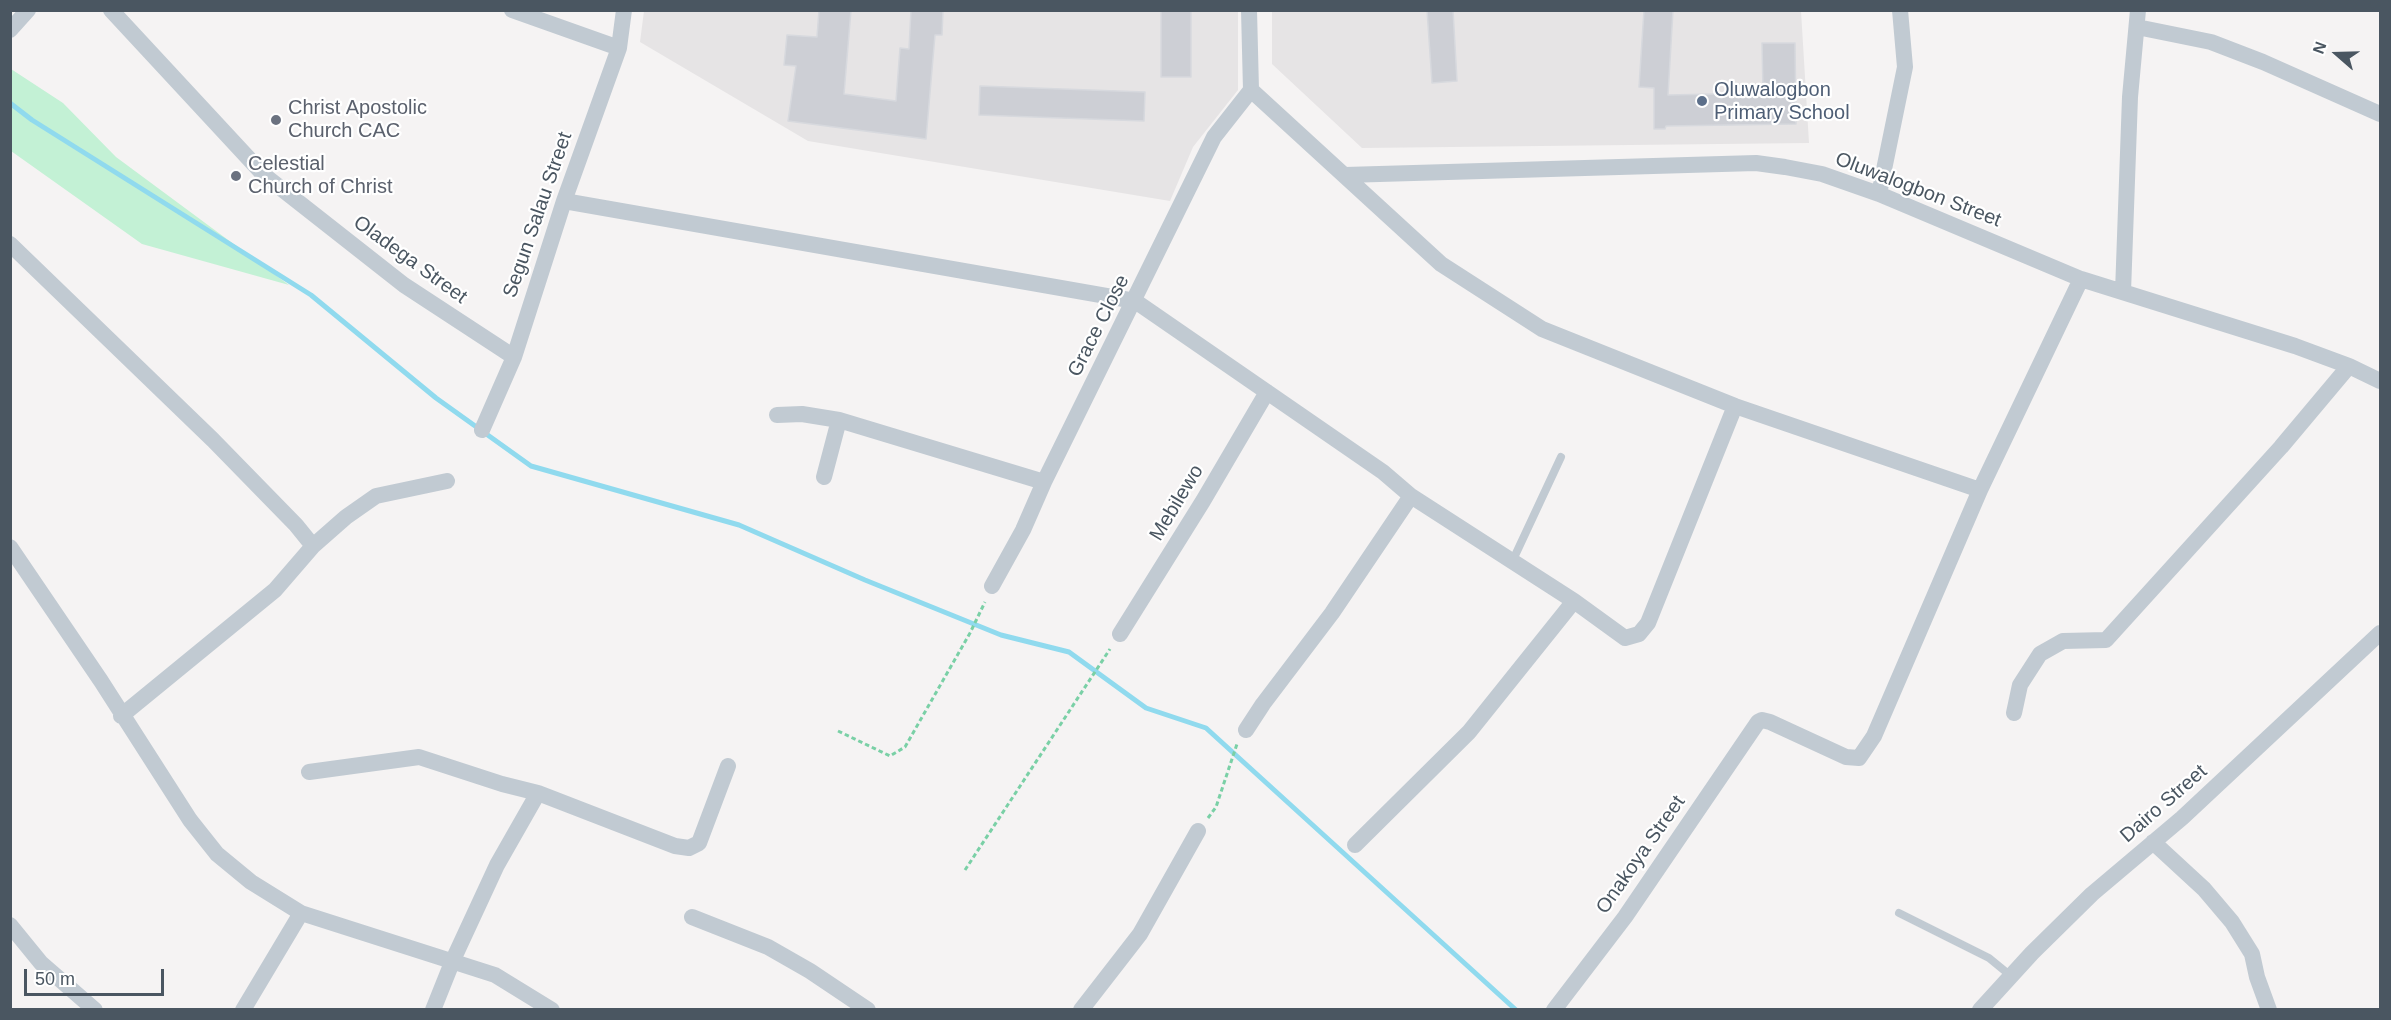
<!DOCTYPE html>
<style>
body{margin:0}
#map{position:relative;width:2391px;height:1020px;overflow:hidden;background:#f5f3f3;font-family:Arial,sans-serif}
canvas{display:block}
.frame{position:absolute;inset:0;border:12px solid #4a5661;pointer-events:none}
.north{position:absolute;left:2307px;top:24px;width:60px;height:60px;-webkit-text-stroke:4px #fff;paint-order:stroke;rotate:290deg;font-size:16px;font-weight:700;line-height:24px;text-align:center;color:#4a5661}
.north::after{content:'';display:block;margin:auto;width:21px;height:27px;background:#4a5661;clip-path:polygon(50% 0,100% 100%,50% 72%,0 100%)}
.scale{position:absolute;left:24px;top:969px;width:140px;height:27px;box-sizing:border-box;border:3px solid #4a5661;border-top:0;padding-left:8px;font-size:18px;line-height:21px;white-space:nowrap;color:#4a5661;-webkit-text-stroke:4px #fff;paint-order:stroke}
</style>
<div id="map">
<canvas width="2391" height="1020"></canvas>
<div class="frame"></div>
<div class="north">N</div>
<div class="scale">50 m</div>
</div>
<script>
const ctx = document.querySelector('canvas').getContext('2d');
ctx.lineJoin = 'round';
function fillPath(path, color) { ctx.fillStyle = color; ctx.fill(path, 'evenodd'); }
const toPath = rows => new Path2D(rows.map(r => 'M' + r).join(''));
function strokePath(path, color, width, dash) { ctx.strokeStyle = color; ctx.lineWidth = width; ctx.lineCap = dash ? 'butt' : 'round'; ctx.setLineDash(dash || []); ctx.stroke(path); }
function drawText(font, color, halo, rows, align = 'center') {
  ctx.font = font + ' Arial,sans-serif'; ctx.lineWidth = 4.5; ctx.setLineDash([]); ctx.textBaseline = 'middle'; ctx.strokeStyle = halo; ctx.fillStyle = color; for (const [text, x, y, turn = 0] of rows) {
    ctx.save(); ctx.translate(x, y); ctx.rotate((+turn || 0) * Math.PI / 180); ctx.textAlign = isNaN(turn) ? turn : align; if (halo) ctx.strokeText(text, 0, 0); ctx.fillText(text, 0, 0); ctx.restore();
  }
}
const education = toPath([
 [644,11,1238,11,1238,90,1193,147,1170,201,808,141,640,42],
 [1272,11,1801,11,1809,143,1362,148,1272,64]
]);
const green = toPath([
 [11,69,63,103,116,157,289,285,142,244,11,151]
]);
const stream = toPath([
 [10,103,32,120,311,295,436,398,531,466,739,525,865,580,1001,635,1069,652,1146,708,1206,728,1516,1010]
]);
const building = toPath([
 [819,10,851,10,844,94,896,101,900,48,909,49,911,10,943,10,942,35,935,35,926,139,788,121,796,66,784,65,787,35,817,37,819,10],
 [1161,10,1191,10,1191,77,1161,77,1161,10],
 [1427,10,1453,10,1457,81,1432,83,1427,10],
 [1644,10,1673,10,1668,95,1763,93,1762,43,1795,43,1796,124,1666,126,1665,129,1654,129,1654,88,1639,87,1644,10],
 [980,86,1145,92,1144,121,979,115,980,86]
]);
const path = toPath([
 [838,731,890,756,905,747,970,633,985,602],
 [1208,818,1216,807,1237,744],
 [965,870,1110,649]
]);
const lane = toPath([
 [1512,562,1561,457],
 [1899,913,1989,958,2011,976]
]);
const street = toPath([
 [111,10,264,175,404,285,514,357],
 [512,10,619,48],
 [1249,10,1251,90,1441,264,1542,329,1735,406,1980,490],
 [2137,27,2211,42,2263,62,2380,114],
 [10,30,28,10],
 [1345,175,1756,163,1785,167,1822,174,1879,194,2081,279,2295,346,2349,366,2380,381],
 [1879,194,1905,67,1900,10],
 [564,201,1135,301,1383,472,1411,496,1574,601,1625,638,1639,634,1648,623,1735,406],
 [10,244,213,440,296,525,313,546,275,590,121,716],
 [2123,292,2130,97,2138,10],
 [777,415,802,414,839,420],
 [482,430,514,357,564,201,619,48,624,10],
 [824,477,839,420,1044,482],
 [313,546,346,517,376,496,447,481],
 [10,547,101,681,190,820,217,854,251,882,301,913,495,975,552,1010],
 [992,586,1023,530,1044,482,1214,137,1251,90],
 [1120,634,1203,501,1267,392],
 [2014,713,2020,685,2040,654,2063,641,2106,640,2281,447,2349,366],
 [1246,730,1263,704,1332,613,1411,496],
 [309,772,419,757,502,784,538,793,497,865,453,960,433,1010],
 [538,793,675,846,689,848,699,843,728,766],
 [2153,842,2204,889,2232,922,2252,954,2257,977,2269,1010],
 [1355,845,1469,732,1574,601],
 [692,917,768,947,810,971,868,1010],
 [10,925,41,963,95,1010],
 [243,1010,301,913],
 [1081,1010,1140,934,1198,831],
 [1554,1010,1625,917,1758,722,1762,720,1770,722,1846,757,1859,758,1874,736,1980,490,2081,279],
 [1980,1010,2032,953,2092,894,2182,818,2380,633]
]);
const markers = [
 [1702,101,6,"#5c6f8a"],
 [276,120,6,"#6b7280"],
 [236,176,6,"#6b7280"]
];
const serviceNames = [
 ["Oluwalogbon",1714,90],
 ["Primary School",1714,113]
];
const worshipNames = [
 ["Christ Apostolic",288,108],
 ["Church CAC",288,131],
 ["Celestial",248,164],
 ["Church of Christ",248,187]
];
const streetNames = [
 ["Oluwalogbon Street",1918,190,21],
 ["Segun Salau Street",538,215,-71],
 ["Oladega Street",410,260,36],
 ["Grace Close",1099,326,-63],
 ["Mebilewo",1177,503,-59],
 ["Dairo Street",2164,804,-41],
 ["Onakoya Street",1641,855,-55]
];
fillPath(education, '#e6e4e5');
fillPath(green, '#c3f1d5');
strokePath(stream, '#90daee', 5);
fillPath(building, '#cdcfd5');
strokePath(building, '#d7d9de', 1.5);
strokePath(path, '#7ad0a6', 3, [4.5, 3]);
strokePath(lane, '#c1cad2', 8);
strokePath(street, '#c1cad2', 16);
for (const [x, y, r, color] of markers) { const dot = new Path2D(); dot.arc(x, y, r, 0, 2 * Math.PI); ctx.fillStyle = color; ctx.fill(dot); strokePath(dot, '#fff', 2); }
drawText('20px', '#4e5e75', '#fff', serviceNames, 'left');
drawText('20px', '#5b616d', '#fff', worshipNames, 'left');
drawText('20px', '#4a5661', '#fff', streetNames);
</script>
